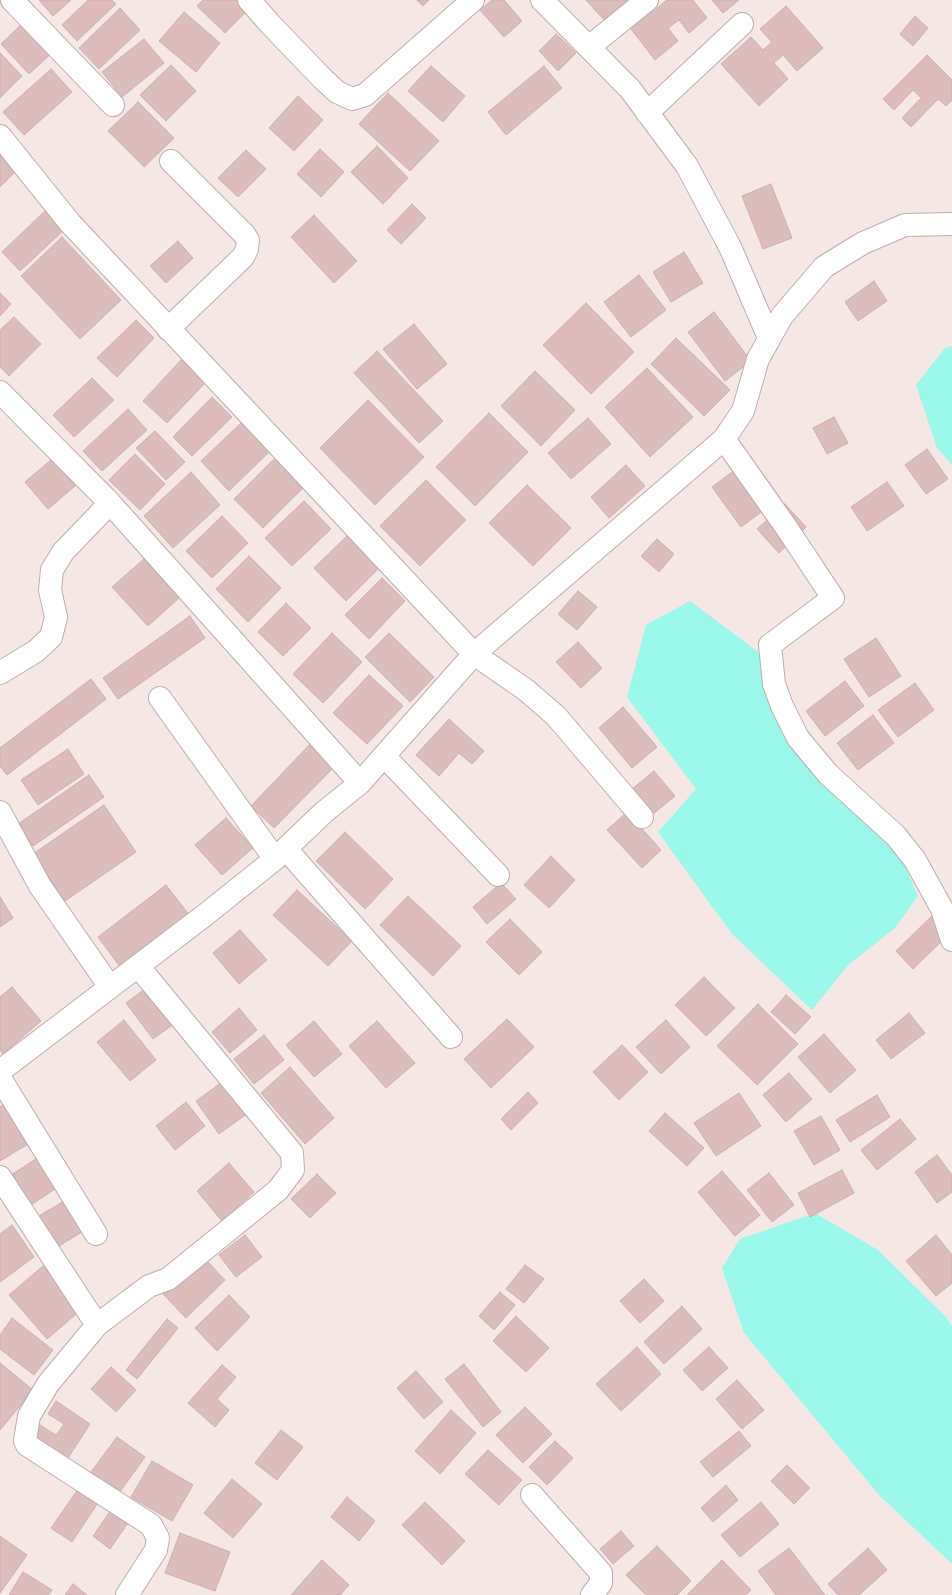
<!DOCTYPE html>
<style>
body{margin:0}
canvas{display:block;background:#f4e7e5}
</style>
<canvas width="952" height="1595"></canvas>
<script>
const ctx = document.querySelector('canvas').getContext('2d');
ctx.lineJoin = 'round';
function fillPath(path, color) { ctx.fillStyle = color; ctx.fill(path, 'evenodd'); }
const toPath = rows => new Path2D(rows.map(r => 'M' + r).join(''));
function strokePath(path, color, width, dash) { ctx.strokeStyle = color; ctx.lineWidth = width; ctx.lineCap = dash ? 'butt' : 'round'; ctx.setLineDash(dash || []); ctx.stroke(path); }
const water = toPath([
 [952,346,952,465,937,448,916,385,945,348],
 [690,601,758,652,804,751,898,850,918,896,895,928,848,965,812,1010,732,934,658,832,696,789,627,697,646,625],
 [815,1213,878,1250,946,1317,952,1326,952,1564,879,1495,744,1333,722,1268,740,1239]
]);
const building = toPath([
 [39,0,71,0,53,16,39,0],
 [88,0,112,0,116,4,77,41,62,25,88,0],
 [203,0,242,0,250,8,225,33,197,6,203,0],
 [417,0,429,0,423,6,417,0],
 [492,0,504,0,522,21,504,37,480,10,492,0],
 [586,0,632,0,607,23,586,0],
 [667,0,693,0,707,18,689,33,679,20,668,28,678,41,655,60,631,29,667,0],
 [712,0,739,0,723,13,712,0],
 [786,6,823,48,797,71,783,55,774,63,788,79,759,106,721,64,751,37,763,50,772,42,760,29,786,6],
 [120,8,140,30,99,69,79,48,120,8],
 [184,12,220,43,196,72,159,41,184,12],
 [915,16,928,28,913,46,900,34,915,16],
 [25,21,53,52,29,74,1,44,25,21],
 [556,34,576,53,558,71,539,51,556,34],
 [144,39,164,63,122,97,102,72,144,39],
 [0,53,22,76,0,98,0,53],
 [927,55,952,80,952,100,946,106,938,99,911,127,902,118,921,98,913,90,894,110,883,99,927,55],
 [171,65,196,91,166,121,140,95,171,65],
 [431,66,465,96,443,122,408,91,431,66],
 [544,66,562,88,506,135,488,112,544,66],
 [51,69,72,92,24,135,3,112,51,69],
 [388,93,439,141,410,171,359,124,388,93],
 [298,96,323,120,294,151,269,128,298,96],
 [138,102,174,138,144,167,108,131,138,102],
 [377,146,408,178,383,204,351,172,377,146],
 [320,149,344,172,321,197,297,174,320,149],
 [246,150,266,169,238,197,218,178,246,150],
 [0,154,16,171,0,187,0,154],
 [771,184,792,238,763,249,742,196,771,184],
 [412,204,426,218,401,244,387,230,412,204],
 [46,210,65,229,20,271,2,252,46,210],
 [314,215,357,261,334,283,291,237,314,215],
 [62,237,121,300,80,339,21,276,62,237],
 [178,241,193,258,166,283,150,266,178,241],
 [684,252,703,283,671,302,653,272,684,252],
 [639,275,666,310,631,337,604,302,639,275],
 [874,281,887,301,858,321,845,302,874,281],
 [0,293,11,304,0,316,0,293],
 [586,303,634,352,591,394,543,345,586,303],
 [714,312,751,361,725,381,688,332,714,312],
 [14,317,41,344,9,376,0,367,0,330,14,317],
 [136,320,154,338,117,377,97,358,136,320],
 [414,324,447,364,417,389,383,349,414,324],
 [676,338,730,390,704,416,651,364,676,338],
 [377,351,443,421,419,443,354,373,377,351],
 [181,360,206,382,167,423,143,401,181,360],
 [647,368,693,417,650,457,605,407,647,368],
 [535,371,575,410,541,446,501,406,535,371],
 [92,378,114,400,74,437,53,415,92,378],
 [212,397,232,417,192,456,173,437,212,397],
 [368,400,424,457,375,505,320,448,368,400],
 [128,409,147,430,102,471,83,451,128,409],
 [489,413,528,452,475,506,436,467,489,413],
 [834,417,848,443,827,454,813,428,834,417],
 [588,418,611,444,571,479,548,453,588,418],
 [242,422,270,451,229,491,201,461,242,422],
 [155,431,185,462,166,480,136,448,155,431],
 [927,449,948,479,926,494,905,465,927,449],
 [135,454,165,484,140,510,109,480,135,454],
 [275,458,304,487,263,528,234,499,275,458],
 [751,458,780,498,741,527,712,487,751,458],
 [52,459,75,486,48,509,25,482,52,459],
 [626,465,645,486,609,518,591,497,626,465],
 [191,472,220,505,173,548,144,516,191,472],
 [426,480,466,520,420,566,380,526,426,480],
 [887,482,904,506,867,531,851,507,887,482],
 [527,485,571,528,533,566,489,523,527,485],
 [304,501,331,529,292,566,265,538,304,501],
 [785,504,806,527,779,553,757,529,785,504],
 [222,516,248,543,212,578,186,551,222,516],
 [347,536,379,568,346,601,314,568,347,536],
 [657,539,674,554,659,572,641,556,657,539],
 [249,556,281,588,248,622,216,589,249,556],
 [144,559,179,598,148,626,112,587,144,559],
 [382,578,405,601,369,639,345,615,382,578],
 [578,591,597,607,577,630,558,614,578,591],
 [286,603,311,628,283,656,258,632,286,603],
 [190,616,205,638,118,699,103,678,190,616],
 [332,633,362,662,323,703,293,674,332,633],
 [389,633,434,677,410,702,365,657,389,633],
 [876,638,901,676,869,697,844,659,876,638],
 [578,642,602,668,581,688,556,662,578,642],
 [369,675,403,706,367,744,333,713,369,675],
 [91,679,106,699,7,775,0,766,0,748,91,679],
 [845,681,864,706,825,736,806,711,845,681],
 [915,683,934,710,898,737,878,710,915,683],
 [623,707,657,747,632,768,599,728,623,707],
 [873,715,894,743,858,770,837,743,873,715],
 [449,719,484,751,472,764,459,753,439,776,416,755,449,719],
 [312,742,336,765,274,828,251,806,312,742],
 [68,749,84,774,38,805,21,780,68,749],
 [654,771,675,796,653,814,632,789,654,771],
 [89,775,104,797,33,846,18,824,89,775],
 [104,805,136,852,65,901,33,854,104,805],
 [627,812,661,850,642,868,607,830,627,812],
 [226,818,253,848,222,875,195,845,226,818],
 [345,832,393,879,365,909,316,861,345,832],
 [551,856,575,880,549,908,524,885,551,856],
 [501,883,516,899,487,924,473,907,501,883],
 [166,885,190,916,121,968,98,937,166,885],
 [297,890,352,941,328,966,273,915,297,890],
 [408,896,461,946,433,976,380,925,408,896],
 [0,897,13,918,0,927,0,897],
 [940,908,952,931,913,969,896,951,940,908],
 [510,919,542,952,519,975,486,942,510,919],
 [240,930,267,960,239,984,213,953,240,930],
 [704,977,735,1008,706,1036,675,1005,704,977],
 [149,986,175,1023,153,1039,126,1003,149,986],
 [12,987,41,1021,3,1054,0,1050,0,997,12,987],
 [786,995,811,1017,795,1034,771,1012,786,995],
 [758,1004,798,1044,757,1085,717,1046,758,1004],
 [239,1008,257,1030,230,1053,212,1032,239,1008],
 [909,1013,925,1033,891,1059,876,1040,909,1013],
 [507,1019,534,1047,491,1088,464,1059,507,1019],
 [124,1020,156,1060,130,1081,97,1042,124,1020],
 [666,1020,690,1047,661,1074,636,1047,666,1020],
 [314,1021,342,1054,314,1077,286,1045,314,1021],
 [377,1021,415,1063,386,1088,349,1046,377,1021],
 [824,1034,856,1070,830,1093,798,1057,824,1034],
 [264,1035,284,1060,254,1084,234,1059,264,1035],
 [622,1045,648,1072,619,1100,593,1072,622,1045],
 [290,1067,334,1118,305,1144,261,1093,290,1067],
 [789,1073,812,1099,786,1122,763,1095,789,1073],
 [225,1080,248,1113,219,1134,196,1101,225,1080],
 [528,1092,538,1103,511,1130,501,1119,528,1092],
 [739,1093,761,1126,716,1156,694,1123,739,1093],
 [877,1095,890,1117,850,1142,836,1120,877,1095],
 [8,1102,33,1141,0,1161,0,1107,8,1102],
 [186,1102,205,1126,175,1150,156,1126,186,1102],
 [665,1113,704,1148,687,1166,649,1131,665,1113],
 [821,1116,840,1150,814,1165,794,1131,821,1116],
 [900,1119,916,1139,877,1170,861,1150,900,1119],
 [42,1155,61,1185,28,1207,8,1177,42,1155],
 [937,1155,952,1175,952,1192,937,1203,915,1172,937,1155],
 [229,1163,254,1192,222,1221,197,1191,229,1163],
 [842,1170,854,1193,810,1217,798,1193,842,1170],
 [722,1171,760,1215,735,1236,698,1192,722,1171],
 [769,1173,794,1205,772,1222,747,1190,769,1173],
 [317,1174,336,1193,310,1218,291,1199,317,1174],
 [69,1198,88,1228,53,1250,34,1219,69,1198],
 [12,1225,34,1257,0,1282,0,1234,12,1225],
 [245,1235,262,1257,236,1277,219,1255,245,1235],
 [936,1235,952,1255,952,1283,936,1296,906,1261,936,1235],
 [202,1256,225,1280,186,1318,163,1294,202,1256],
 [525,1265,544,1279,524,1303,506,1289,525,1265],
 [43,1266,81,1310,47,1339,9,1295,43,1266],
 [644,1279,664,1301,640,1323,620,1301,644,1279],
 [500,1292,515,1305,494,1330,479,1316,500,1292],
 [229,1295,250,1317,217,1351,195,1328,229,1295],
 [682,1306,702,1329,664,1364,644,1342,682,1306],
 [516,1316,549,1348,526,1372,493,1341,516,1316],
 [12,1318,53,1350,34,1375,0,1349,0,1335,12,1318],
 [167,1319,178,1328,137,1379,126,1370,167,1319],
 [637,1347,661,1374,621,1411,596,1384,637,1347],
 [709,1347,728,1368,702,1391,683,1370,709,1347],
 [0,1363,33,1390,0,1430,0,1363],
 [464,1364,501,1412,483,1427,445,1379,464,1364],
 [222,1365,236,1377,217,1399,229,1410,215,1427,188,1403,222,1365],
 [111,1367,136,1390,116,1412,91,1389,111,1367],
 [416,1371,443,1402,424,1419,397,1388,416,1371],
 [737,1380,764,1410,742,1429,716,1399,737,1380],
 [56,1401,90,1424,68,1458,34,1436,40,1425,56,1435,64,1424,48,1414,56,1401],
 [525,1407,552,1434,523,1463,496,1435,525,1407],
 [451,1410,476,1433,440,1474,415,1451,451,1410],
 [281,1430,303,1447,277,1480,255,1463,281,1430],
 [739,1431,751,1446,713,1477,700,1462,739,1431],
 [117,1437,145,1457,119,1493,91,1472,117,1437],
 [555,1441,573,1458,547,1485,529,1467,555,1441],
 [488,1450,522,1480,499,1505,465,1474,488,1450],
 [152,1461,193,1485,172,1521,131,1497,152,1461],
 [787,1465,810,1488,794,1504,771,1481,787,1465],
 [232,1479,262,1504,233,1538,204,1513,232,1479],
 [726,1485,738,1500,713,1522,701,1508,726,1485],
 [79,1488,99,1501,72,1542,51,1528,79,1488],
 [347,1497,375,1521,359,1541,331,1517,347,1497],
 [425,1502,465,1541,442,1565,402,1525,425,1502],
 [761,1502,779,1524,740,1557,721,1535,761,1502],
 [113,1507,130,1520,110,1549,93,1536,113,1507],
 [621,1531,634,1546,613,1564,600,1549,621,1531],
 [180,1533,230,1552,215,1591,165,1573,180,1533],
 [0,1536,27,1555,0,1593,0,1536],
 [657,1546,691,1581,677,1595,646,1595,626,1575,657,1546],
 [789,1548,825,1595,776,1595,758,1571,789,1548],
 [868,1548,887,1570,859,1595,838,1595,828,1584,868,1548],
 [322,1560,349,1585,340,1595,291,1595,322,1560],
 [722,1560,751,1590,746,1595,687,1595,722,1560],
 [23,1572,52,1590,48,1595,9,1595,23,1572],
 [73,1584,87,1595,65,1595,73,1584]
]);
const minor = toPath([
 [12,0,113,105],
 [249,0,271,25,322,78,337,92,352,99,365,95,473,0],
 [542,0,630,89,687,166,731,249,769,338],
 [589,47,647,0],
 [647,113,742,24],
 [0,136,70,223,474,654,526,690,556,716,642,817],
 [168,329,243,257,247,249,248,240,244,234,171,161],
 [0,392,110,503,360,783],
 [724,439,786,527,833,598,770,645,774,684,782,706,798,738,828,774,896,836,915,860,942,909,952,940],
 [0,673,36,651,51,637,56,617,50,590,52,570,63,552,110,503],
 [160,698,275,859],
 [384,756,498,875],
 [0,812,40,886,110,987],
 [286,849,451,1037],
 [0,1071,205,915,275,859,323,813,360,783,474,654,724,439,743,411,758,359,782,316,824,267,863,243,905,225,952,224],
 [0,1078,96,1234],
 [0,1177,97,1325,48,1384,29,1416,25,1441,27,1445,151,1525,158,1538,156,1550,127,1595],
 [97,1325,149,1286,168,1279,278,1190,293,1170,292,1153,138,966],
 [532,1495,601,1573,601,1583,592,1595]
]);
fillPath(water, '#9bf7e9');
fillPath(building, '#dabdbc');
strokePath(building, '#d2adac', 1);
strokePath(minor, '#c3aca9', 24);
strokePath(minor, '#fff', 22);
</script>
